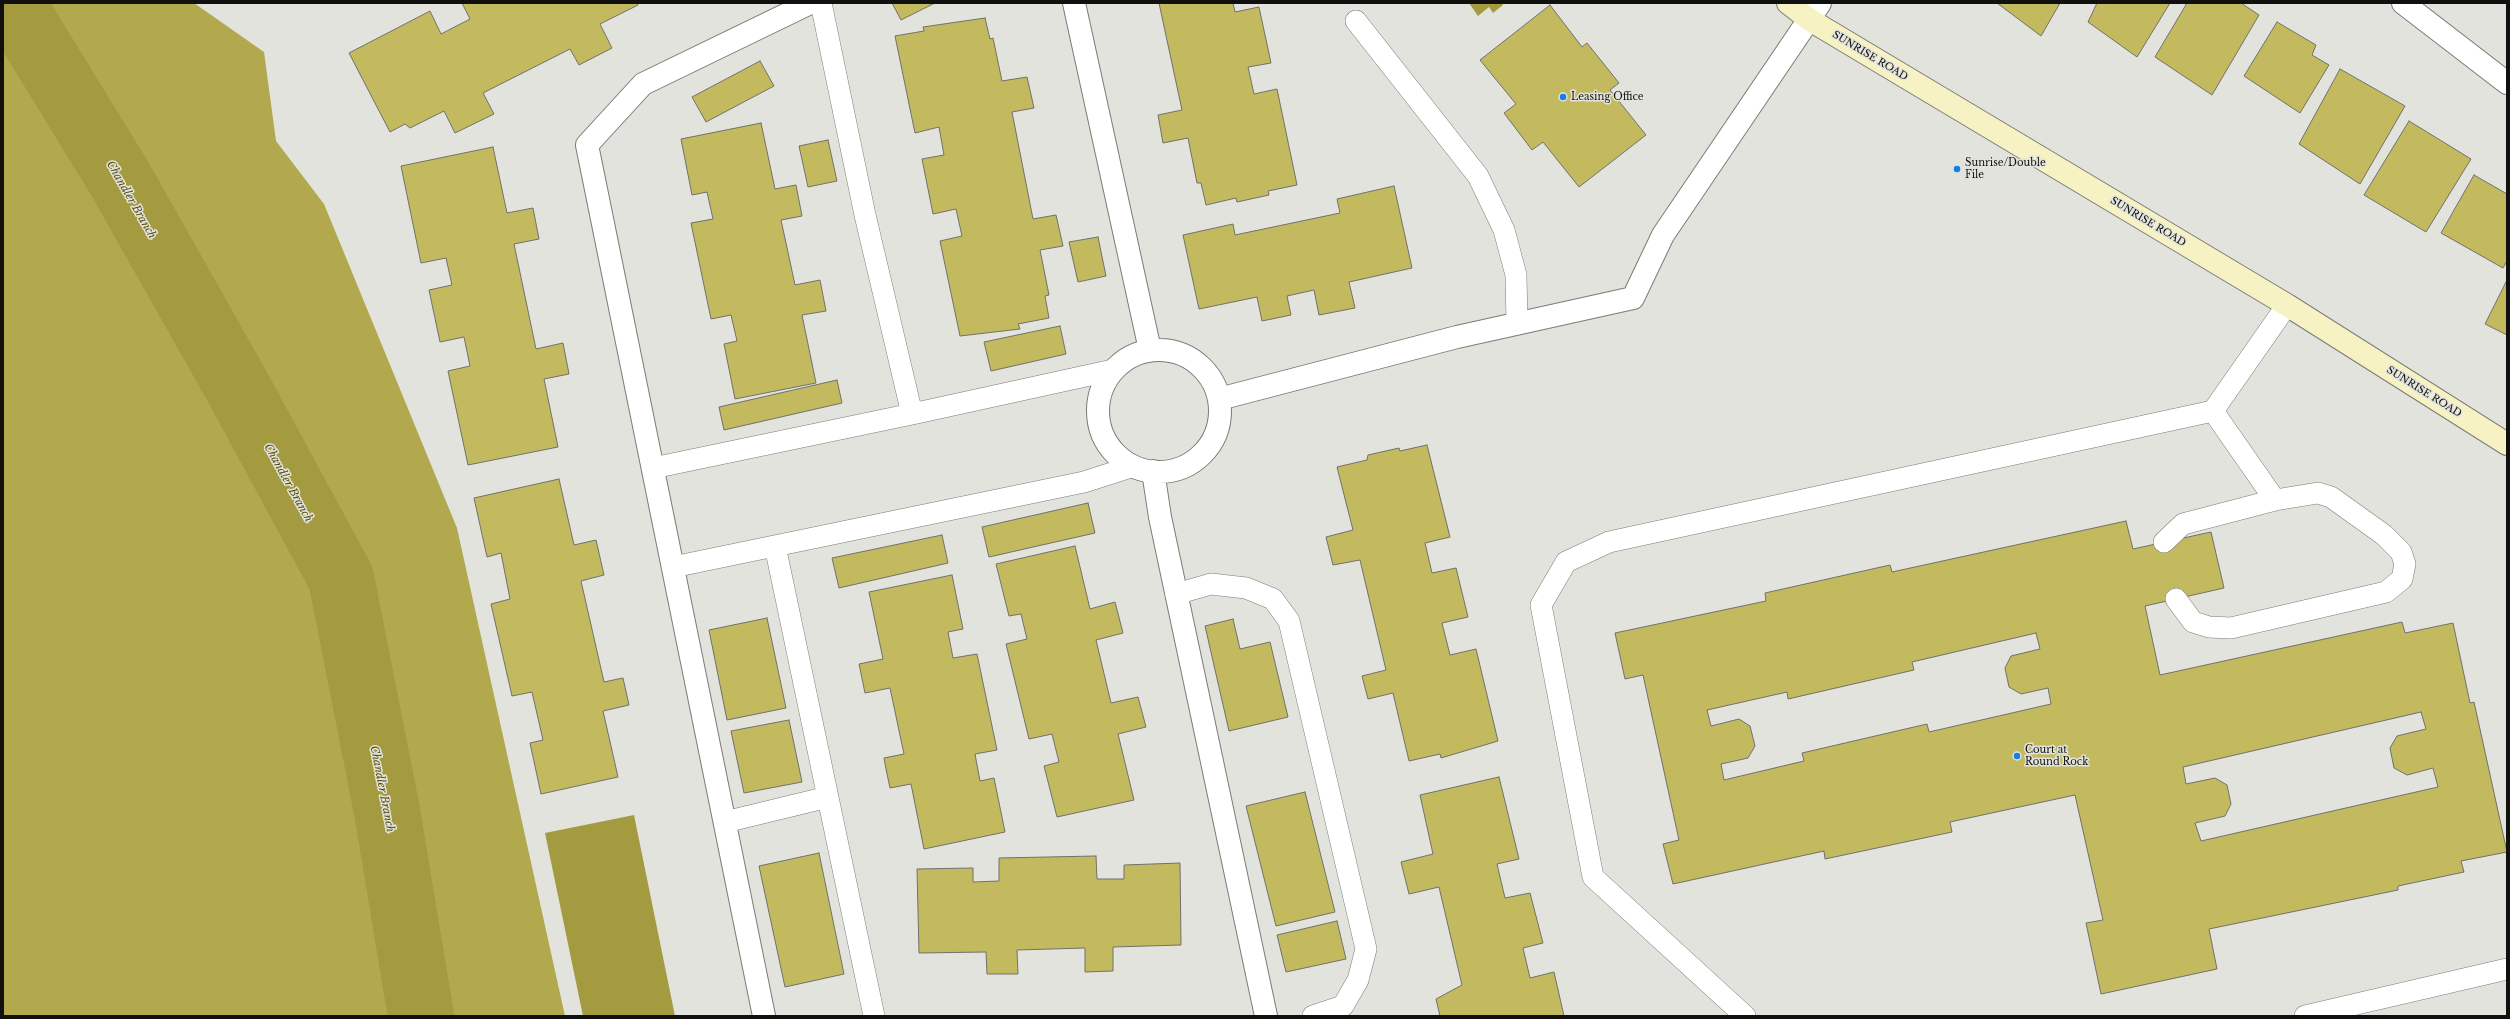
<!DOCTYPE html>
<style>
body{margin:0}
#map{position:relative;width:2510px;height:1019px;overflow:hidden;background:#e3e3de;font-family:"Libre Baskerville",serif}
canvas{display:block}
.frame{position:absolute;inset:0;border:4px solid #10100e;pointer-events:none}
</style>
<div id="map">
<canvas width="2510" height="1019"></canvas>
<div class="frame"></div>
</div>
<script>
const ctx = document.querySelector('canvas').getContext('2d');
ctx.lineJoin = 'round';
function fillPath(path, color) { ctx.fillStyle = color; ctx.fill(path, 'evenodd'); }
const toPath = rows => new Path2D(rows.map(r => 'M' + r).join(''));
function strokePath(path, color, width, dash) { ctx.strokeStyle = color; ctx.lineWidth = width; ctx.lineCap = dash ? 'butt' : 'round'; ctx.setLineDash(dash || []); ctx.stroke(path); }
function drawText(font, color, halo, rows, align = 'center') {
  ctx.font = font + ' "Libre Baskerville",serif'; ctx.lineWidth = 3; ctx.setLineDash([]); ctx.textBaseline = 'middle'; ctx.strokeStyle = halo; ctx.fillStyle = color; for (const [text, x, y, turn = 0] of rows) {
    ctx.save(); ctx.translate(x, y); ctx.rotate((+turn || 0) * Math.PI / 180); ctx.textAlign = isNaN(turn) ? turn : align; if (halo) ctx.strokeText(text, 0, 0); ctx.fillText(text, 0, 0); ctx.restore();
  }
}
const forest = toPath([
 [3,3,194,3,264,52,276,141,324,204,457,528,565,1016,3,1016]
]);
const water = toPath([
 [1469,3,1502,3,1503,5,1493,13,1489,7,1478,16],
 [634,815,675,1016,583,1016,545,833]
]);
const river = toPath([
 [12,3,120,179,238,388,341,578,387,811,421,1016]
]);
const building = toPath([
 [462,3,637,3,638,5,600,24,612,48,579,65,570,49,483,93,494,114,455,133,444,111,410,128,405,124,390,132,349,53,430,11,441,34,470,19,462,3],
 [892,3,935,3,901,20,892,3],
 [1159,3,1233,3,1235,12,1259,7,1271,63,1248,67,1254,94,1277,89,1297,185,1268,191,1269,195,1237,202,1236,198,1206,205,1201,183,1197,183,1188,138,1163,143,1158,115,1182,110,1159,3],
 [1997,3,2060,3,2041,36,1997,3],
 [2097,3,2170,3,2137,57,2088,22,2097,3],
 [2187,3,2241,3,2259,15,2212,95,2155,57,2187,3],
 [1550,5,1582,47,1587,43,1619,83,1610,90,1646,135,1579,187,1543,142,1532,150,1504,113,1516,104,1480,60,1550,5],
 [985,18,990,39,993,38,1002,81,1027,77,1034,108,1012,112,1033,219,1056,215,1063,246,1040,250,1049,295,1045,296,1049,318,1018,324,1020,329,960,336,940,241,962,236,956,209,933,214,922,159,944,155,939,127,915,133,895,36,924,31,923,27,985,18],
 [2277,22,2316,45,2312,55,2329,65,2300,113,2244,76,2277,22],
 [760,61,774,86,706,122,692,97,760,61],
 [2340,69,2405,106,2360,184,2299,144,2340,69],
 [2409,121,2471,159,2426,232,2364,195,2409,121],
 [761,123,775,189,796,185,802,216,781,220,795,285,820,280,826,311,802,315,816,383,735,399,724,344,737,341,731,315,711,319,691,223,713,219,707,192,692,195,681,139,761,123],
 [828,140,837,181,808,187,799,146,828,140],
 [493,147,507,213,533,208,539,239,514,244,536,349,563,343,569,374,544,379,558,447,468,465,448,371,470,366,464,337,440,342,429,290,452,285,446,258,421,263,401,166,493,147],
 [2474,175,2507,194,2507,261,2503,268,2441,233,2474,175],
 [1394,186,1412,268,1349,282,1355,308,1319,315,1314,290,1287,296,1291,315,1262,321,1257,297,1199,309,1183,235,1233,224,1235,235,1340,213,1337,199,1394,186],
 [1098,237,1106,276,1078,282,1069,242,1098,237],
 [2507,280,2507,335,2485,324,2507,280],
 [1060,326,1066,354,991,371,984,342,1060,326],
 [837,380,842,403,724,430,719,407,837,380],
 [1427,445,1450,537,1425,543,1432,573,1456,568,1468,617,1442,623,1450,655,1476,649,1498,741,1441,758,1440,754,1409,761,1393,693,1368,699,1362,676,1386,670,1360,560,1333,565,1326,537,1353,530,1337,467,1367,460,1368,455,1399,448,1400,451,1427,445],
 [559,479,574,545,596,540,604,575,581,581,604,682,623,678,629,705,603,711,618,777,541,794,530,743,543,740,532,692,512,696,491,604,510,599,501,553,487,557,474,498,559,479],
 [1088,503,1095,533,989,557,982,527,1088,503],
 [2126,521,2133,549,2211,532,2224,588,2145,606,2160,675,2402,622,2405,633,2453,623,2470,703,2474,702,2507,852,2461,861,2464,872,2398,886,2398,890,2209,929,2217,969,2101,994,2086,923,2103,920,2075,795,1950,822,1952,832,1825,859,1824,851,1673,884,1663,844,1679,840,1643,675,1625,679,1615,633,1766,601,1765,593,1890,565,1892,572,2126,521],
 [2036,633,2040,649,2011,656,2005,668,2009,687,2021,694,2048,688,2051,704,1929,732,1927,724,1802,753,1804,761,1724,780,1721,764,1748,758,1755,746,1750,726,1739,719,1711,726,1707,710,1787,692,1788,699,1914,670,1912,662,2036,633],
 [2421,712,2426,729,2397,736,2390,748,2394,768,2407,775,2433,768,2438,787,2201,841,2195,823,2225,816,2231,804,2227,785,2215,778,2186,784,2183,767,2421,712],
 [942,535,948,563,839,588,832,558,942,535],
 [1075,546,1090,609,1115,602,1123,633,1096,640,1111,703,1138,697,1146,727,1118,734,1134,800,1057,817,1044,766,1059,762,1052,734,1029,739,1006,644,1027,639,1021,614,1009,616,996,564,1075,546],
 [952,575,963,629,948,632,953,658,977,654,997,750,975,754,980,781,994,778,1005,832,924,849,911,784,890,788,886,769,884,758,904,754,890,688,865,693,859,664,883,659,869,592,952,575],
 [767,618,786,708,727,720,709,630,767,618],
 [1233,619,1240,649,1270,642,1288,717,1229,731,1205,626,1233,619],
 [789,720,802,782,744,793,731,731,789,720],
 [1499,777,1519,859,1497,864,1505,898,1530,893,1543,943,1523,948,1530,978,1554,972,1564,1016,1440,1016,1436,999,1462,985,1439,887,1409,894,1401,862,1433,854,1420,795,1499,777],
 [1305,792,1335,912,1276,926,1246,806,1305,792],
 [819,853,844,974,785,987,759,866,819,853],
 [1096,856,1097,879,1124,879,1124,865,1180,863,1181,945,1113,947,1113,971,1085,972,1085,948,1017,950,1018,974,987,974,986,952,919,953,917,869,973,868,973,882,999,881,999,858,1096,856],
 [1337,921,1346,959,1286,972,1277,935,1337,921]
]);
const lane = toPath([
 [821,3,865,215,912,414,1113,370],
 [1356,21,1478,176,1504,230,1516,275,1517,323],
 [2213,411,2275,500],
 [653,468,912,414],
 [2164,542,2183,524,2275,500,2318,493,2331,497,2384,535,2401,552,2405,564,2402,579,2386,592,2231,628,2209,627,2193,622,2176,599],
 [775,546,874,1016],
 [673,567,1084,482,1134,466],
 [1176,594,1211,584,1246,588,1273,599,1289,621,1366,949,1358,980,1343,1006,1313,1016],
 [725,822,828,797],
 [1745,1016,1593,877,1541,605,1566,562,1609,542,2213,411,2287,305],
 [2305,1016,2507,969]
]);
const street = toPath([
 [1074,3,1150,350],
 [2403,3,2507,83],
 '1098 411a61 61 0 1 1 122 0a61 61 0 1 1-122 0Z',
 [1219,399,1457,337,1633,298,1663,235,1820,3],
 [1153,471,1160,517,1266,1016],
 [764,1016,587,145,643,84,810,3]
]);
const secondary = toPath([
 [1788,3,1810,20,2287,305,2507,444]
]);
const markers = [
 [1563,97,4,"#157fe7"],
 [1957,169,4,"#157fe7"],
 [2017,756,4,"#157fe7"]
];
const streetNames = [
 ["SUNRISE ROAD",1870,56,31],
 ["SUNRISE ROAD",2148,222,31],
 ["SUNRISE ROAD",2424,392,32]
];
const poiNames = [
 ["Leasing Office",1571,97],
 ["Sunrise/Double",1965,163],
 ["File",1965,175],
 ["Court at",2025,750],
 ["Round Rock",2025,762]
];
const waterNames = [
 ["Chandler Branch",131,200,60],
 ["Chandler Branch",288,483,61],
 ["Chandler Branch",382,789,79]
];
fillPath(forest, '#b2a94f');
fillPath(water, '#a49b40');
strokePath(river, '#a49b40', 66);
fillPath(building, '#c3ba60');
strokePath(building, '#70706c', 1);
strokePath(lane, '#7c7b77', 22);
strokePath(street, '#7c7b77', 24);
strokePath(secondary, '#7c7b77', 24);
strokePath(lane, '#fff', 21);
strokePath(street, '#fff', 22);
strokePath(secondary, '#f6f2c4', 22);
for (const [x, y, r, color] of markers) { const dot = new Path2D(); dot.arc(x, y, r, 0, 2 * Math.PI); ctx.fillStyle = color; ctx.fill(dot); strokePath(dot, '#e3e3de', 1.5); }
drawText('10px', '#10100e', '#e3e3de', streetNames);
drawText('10px', '#10100e', '#e3e3de', poiNames, 'left');
drawText('italic 11px', '#554e06', '#e3e3de', waterNames);
</script>
